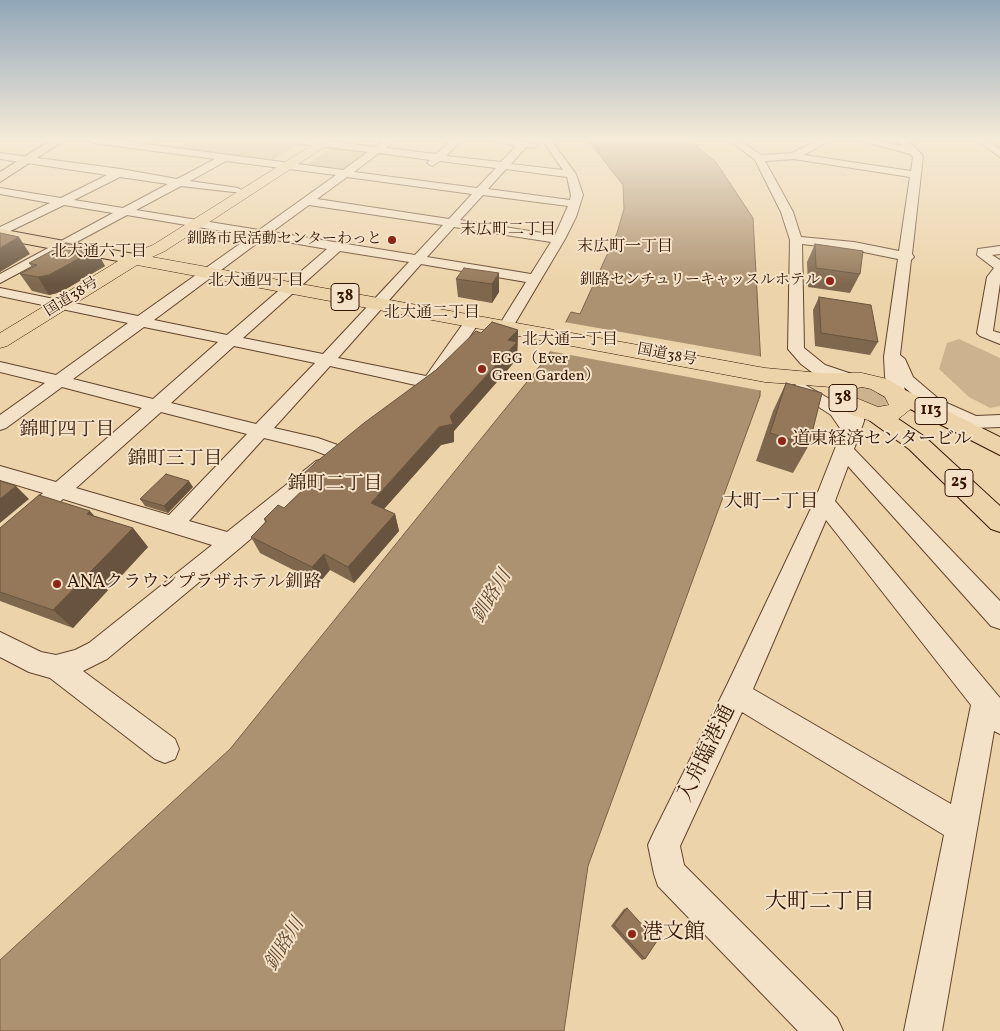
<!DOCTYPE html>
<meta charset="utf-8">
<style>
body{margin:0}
canvas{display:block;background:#ecd3a9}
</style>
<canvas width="1000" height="1031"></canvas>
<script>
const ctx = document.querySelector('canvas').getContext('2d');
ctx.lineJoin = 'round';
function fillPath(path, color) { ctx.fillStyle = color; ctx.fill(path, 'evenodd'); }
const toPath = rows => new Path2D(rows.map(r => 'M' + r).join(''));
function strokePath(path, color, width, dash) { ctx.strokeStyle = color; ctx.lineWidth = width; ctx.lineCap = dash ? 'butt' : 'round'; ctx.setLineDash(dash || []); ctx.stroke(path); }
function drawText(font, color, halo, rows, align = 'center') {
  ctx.font = font + ' Vollkorn,"Noto Serif JP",serif'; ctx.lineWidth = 4; ctx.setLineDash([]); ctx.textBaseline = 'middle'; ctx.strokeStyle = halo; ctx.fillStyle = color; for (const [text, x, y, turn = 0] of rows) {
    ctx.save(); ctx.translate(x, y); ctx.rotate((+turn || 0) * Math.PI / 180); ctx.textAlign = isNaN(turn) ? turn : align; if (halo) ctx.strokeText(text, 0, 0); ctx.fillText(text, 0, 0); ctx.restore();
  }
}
const green = toPath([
 [193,140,271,140,299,144,270,161,176,148],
 [332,148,368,152,342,171,304,166],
 [959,339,1000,358,1000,406,990,408,969,397,939,369,947,343],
 [854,386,878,388,889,402,883,407,871,407,850,395]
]);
const water = toPath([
 [588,140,689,140,716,162,753,218,761,366,760,396,588,866,564,1031,0,1031,0,960,230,749,548,356,571,312,580,314,617,233,624,209,623,185,588,140]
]);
const pier = toPath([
 [564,322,763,357,763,391,549,351]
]);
const minor = toPath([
 [89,140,116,140,343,170,368,152,294,143,290,140,319,140,375,147,385,140,395,140,386,148,436,154,452,140,462,140,446,156,501,162,516,146,490,140,518,140,539,145,534,148,526,147,511,164,563,170,542,140,551,140,576,174,583,195,576,217,565,239,511,330,506,332,498,327,526,282,421,264,338,358,426,376,467,318,477,318,480,321,437,386,429,388,330,366,274,428,318,438,346,448,349,453,346,458,339,460,313,450,264,438,189,521,227,532,316,461,323,459,330,461,333,466,330,471,240,548,107,659,83,671,175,739,179,749,175,759,165,763,155,759,50,678,29,672,0,657,0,632,41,652,56,655,75,650,89,643,212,545,63,499,8,549,0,552,0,530,43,493,0,480,0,466,56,482,142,408,62,387,6,428,0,430,0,415,45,383,0,372,0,362,56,375,128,323,0,296,0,288,138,316,251,236,127,215,0,283,0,274,113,213,64,205,0,236,0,227,50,203,0,194,0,188,61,198,107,175,0,159,0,153,121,169,177,179,215,159,93,143,89,140],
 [379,153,430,160,427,163,432,166,440,161,496,168,477,188,354,172,379,153],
 [226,161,336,175,259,230,136,210,181,186,242,193,243,191,238,188,190,181,226,161],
 [506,169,567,177,571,195,570,200,488,189,506,169],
 [120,177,168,184,123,208,74,200,120,177],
 [347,177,472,194,449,219,317,199,347,177],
 [483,195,568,206,555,235,460,220,483,195],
 [309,205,443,225,415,255,272,232,309,205],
 [454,227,551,242,531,274,427,257,454,227],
 [264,238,327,249,227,335,154,320,264,238],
 [340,251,409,262,323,354,243,338,340,251],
 [144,327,218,342,153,399,73,379,144,327],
 [234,346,315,363,256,424,171,403,234,346],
 [161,412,247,434,169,515,76,488,161,412],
 [729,140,739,140,761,155,792,153,818,140,830,140,804,155,911,171,913,157,910,154,858,140,875,140,902,146,897,140,907,140,918,150,923,156,912,254,914,257,911,260,900,355,905,359,913,377,940,400,976,416,1000,415,1000,427,975,428,947,418,928,408,904,387,907,397,904,401,892,401,889,397,885,376,884,357,898,259,854,250,802,244,804,348,825,365,861,377,863,381,861,385,849,385,813,373,801,364,788,349,790,240,781,212,755,160,729,140],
 [794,159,910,177,899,251,854,242,801,237,793,212,765,161,794,159],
 [977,140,987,140,1000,149,1000,157,977,140],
 [1000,246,1000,254,992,255,1000,260,1000,283,993,331,1000,333,1000,344,980,336,977,333,987,277,994,268,977,255,978,249,1000,246],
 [802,383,840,405,842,399,854,399,864,414,864,421,854,449,1000,601,1000,629,991,626,848,466,835,501,1000,698,1000,734,994,731,942,1031,904,1031,944,835,742,712,680,846,684,865,837,1018,843,1031,798,1031,658,886,654,874,648,845,653,834,727,685,814,502,842,431,831,415,796,392,793,388,796,384,802,383],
 [826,520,971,705,951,804,753,689,826,520]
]);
const major = toPath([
 [51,140,65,140,0,182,0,172,51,140],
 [0,229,134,254,142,259,134,264,0,239,0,229],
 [887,381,1000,437,1000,455,879,393,876,388,879,383,887,381],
 [877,408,885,410,925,437,1000,506,1000,532,991,529,909,449,869,420,866,415,869,410,877,408]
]);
const highway = toPath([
 [320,140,335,140,165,251,152,257,765,368,821,373,862,373,887,379,901,387,911,400,912,408,897,420,877,423,852,415,840,408,830,395,831,387,765,382,137,265,7,346,0,348,0,333,128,255,153,245,320,140],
 [862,387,871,389,885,397,889,405,878,407,856,398,852,394,853,389,862,387]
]);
const wall = toPath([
 [815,244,860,274,850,293,808,287,807,262],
 [29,263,105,266,61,292,49,295,32,291,20,274,32,267],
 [499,273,499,292,492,303,458,297,456,279],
 [819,297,878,342,870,355,815,346,813,310],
 [518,330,517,359,454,431,454,442,441,445,384,509,395,514,399,531,354,583,330,570,319,583,260,553,251,537,265,522,264,519,284,508,304,489,299,478,436,370,481,333],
 [786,383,809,445,793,473,756,461,773,411],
 [193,487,168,513,145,506,140,499],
 [95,516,133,528,148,547,73,628,0,601,0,528],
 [627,908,645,959,642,960,611,926,624,909]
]);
const shadedWall = toPath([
 [19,237,30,254,0,272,0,248],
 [96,249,105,266,61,292,49,295,38,277],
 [499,273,499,292,492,303,492,284],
 [518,330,517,359,454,431,454,442,441,445,375,519,371,503,450,416,508,340],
 [189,481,193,487,168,513,164,506],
 [16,486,29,499,0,523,0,499],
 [90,511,107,530,87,514],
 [395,514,399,531,354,583,348,567],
 [133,528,148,547,73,628,53,610],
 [324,554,330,570,319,583,312,567]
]);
const building = toPath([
 [0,233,19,237,0,248,0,233],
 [66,243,96,249,49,275,38,277,20,274,37,265,29,263,66,243],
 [815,244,863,251,860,274,816,268,815,244],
 [464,268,499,273,492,284,456,279,464,268],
 [819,297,871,305,878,342,821,333,819,297],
 [492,322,518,330,508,340,517,342,450,416,453,424,439,427,371,503,395,514,348,567,324,554,312,567,251,537,267,521,264,519,278,505,284,508,310,483,299,478,315,463,364,423,436,370,476,331,481,333,492,322],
 [786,383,822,393,809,445,770,433,786,383],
 [166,474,189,481,164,506,140,499,166,474],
 [0,481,16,486,0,499,0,481],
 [39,495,90,511,87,514,133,528,53,610,0,592,0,528,39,495],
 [627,908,657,941,645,959,614,925,627,908]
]);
const markers = [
 [392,240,5,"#8f2418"],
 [830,281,5,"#8f2418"],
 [482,369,5,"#8f2418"],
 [782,441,5,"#8f2418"],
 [57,584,5,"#8f2418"],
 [632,934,5,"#8f2418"]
];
const farPoinames = [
 ["釧路市民活動センターわっと",382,240],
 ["釧路センチュリーキャッスルホテル",820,281],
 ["EGG（Ever",492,360,"left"],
 ["Green Garden）",492,377,"left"]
];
const farStreetnames = [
 ["国道38号",72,298,-32],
 ["国道38号",667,356,11]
];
const farNeighbourhoodnames = [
 ["末広町二丁目",508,231],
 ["末広町一丁目",625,248],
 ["北大通六丁目",99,253],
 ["北大通四丁目",256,282],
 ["北大通二丁目",432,314],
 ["北大通一丁目",570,341]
];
const shields = [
 [345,297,28],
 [843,398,28],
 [931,411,32],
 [959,483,28]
];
const shieldNames = [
 ["38",345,297],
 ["38",843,398],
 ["113",931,411],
 ["25",959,483]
];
const poiNames = [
 ["道東経済センタービル",792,441],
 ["ANAクラウンプラザホテル釧路",67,584]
];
const neighbourhoodNames = [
 ["錦町四丁目",67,432],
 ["錦町三丁目",175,461],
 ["錦町二丁目",335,486],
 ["大町一丁目",771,504]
];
const waterNames = [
 ["釧路川",493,597,-59],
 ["釧路川",286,945,-59]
];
const nearStreetnames = [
 ["入舟臨港通",708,754,-64]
];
const nearPoinames = [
 ["港文館",642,934]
];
const nearNeighbourhoodnames = [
 ["大町二丁目",820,904]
];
fillPath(green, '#cdb38d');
fillPath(water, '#ad9271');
strokePath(water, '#7d6045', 1);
fillPath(pier, '#ecd3a9');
strokePath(minor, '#62442c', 2);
strokePath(major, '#341503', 2);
strokePath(highway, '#341503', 1);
fillPath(minor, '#f3e2c7');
fillPath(major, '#ecd3a9');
fillPath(highway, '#ecd3a9');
fillPath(wall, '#7f674d');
fillPath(shadedWall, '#68543e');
fillPath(building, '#947859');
strokePath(building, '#68543e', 1);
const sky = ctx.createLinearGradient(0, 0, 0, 285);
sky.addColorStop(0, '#90a6b8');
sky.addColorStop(0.49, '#f6ebd8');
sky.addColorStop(1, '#f6ebd800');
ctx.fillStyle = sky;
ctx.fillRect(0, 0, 1000, 285);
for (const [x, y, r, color] of markers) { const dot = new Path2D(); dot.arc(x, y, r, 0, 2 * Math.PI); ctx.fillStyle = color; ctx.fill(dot); strokePath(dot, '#f3e2c7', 2); }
drawText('15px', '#341503', '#f3e2c7', farPoinames, 'right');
drawText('15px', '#341503', '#f3e2c7', farStreetnames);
drawText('16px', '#341503', '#f3e2c7', farNeighbourhoodnames);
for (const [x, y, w] of shields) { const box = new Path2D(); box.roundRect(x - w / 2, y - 13.5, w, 27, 4); ctx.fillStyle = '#f3e2c7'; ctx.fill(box); strokePath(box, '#341503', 1); }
drawText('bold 16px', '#341503', null, shieldNames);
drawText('18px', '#341503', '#f3e2c7', poiNames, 'left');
drawText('19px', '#341503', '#f3e2c7', neighbourhoodNames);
drawText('italic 19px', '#64472f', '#f3e2c7', waterNames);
drawText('21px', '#341503', '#f3e2c7', nearStreetnames);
drawText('21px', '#341503', '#f3e2c7', nearPoinames, 'left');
drawText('22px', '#341503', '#f3e2c7', nearNeighbourhoodnames);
</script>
